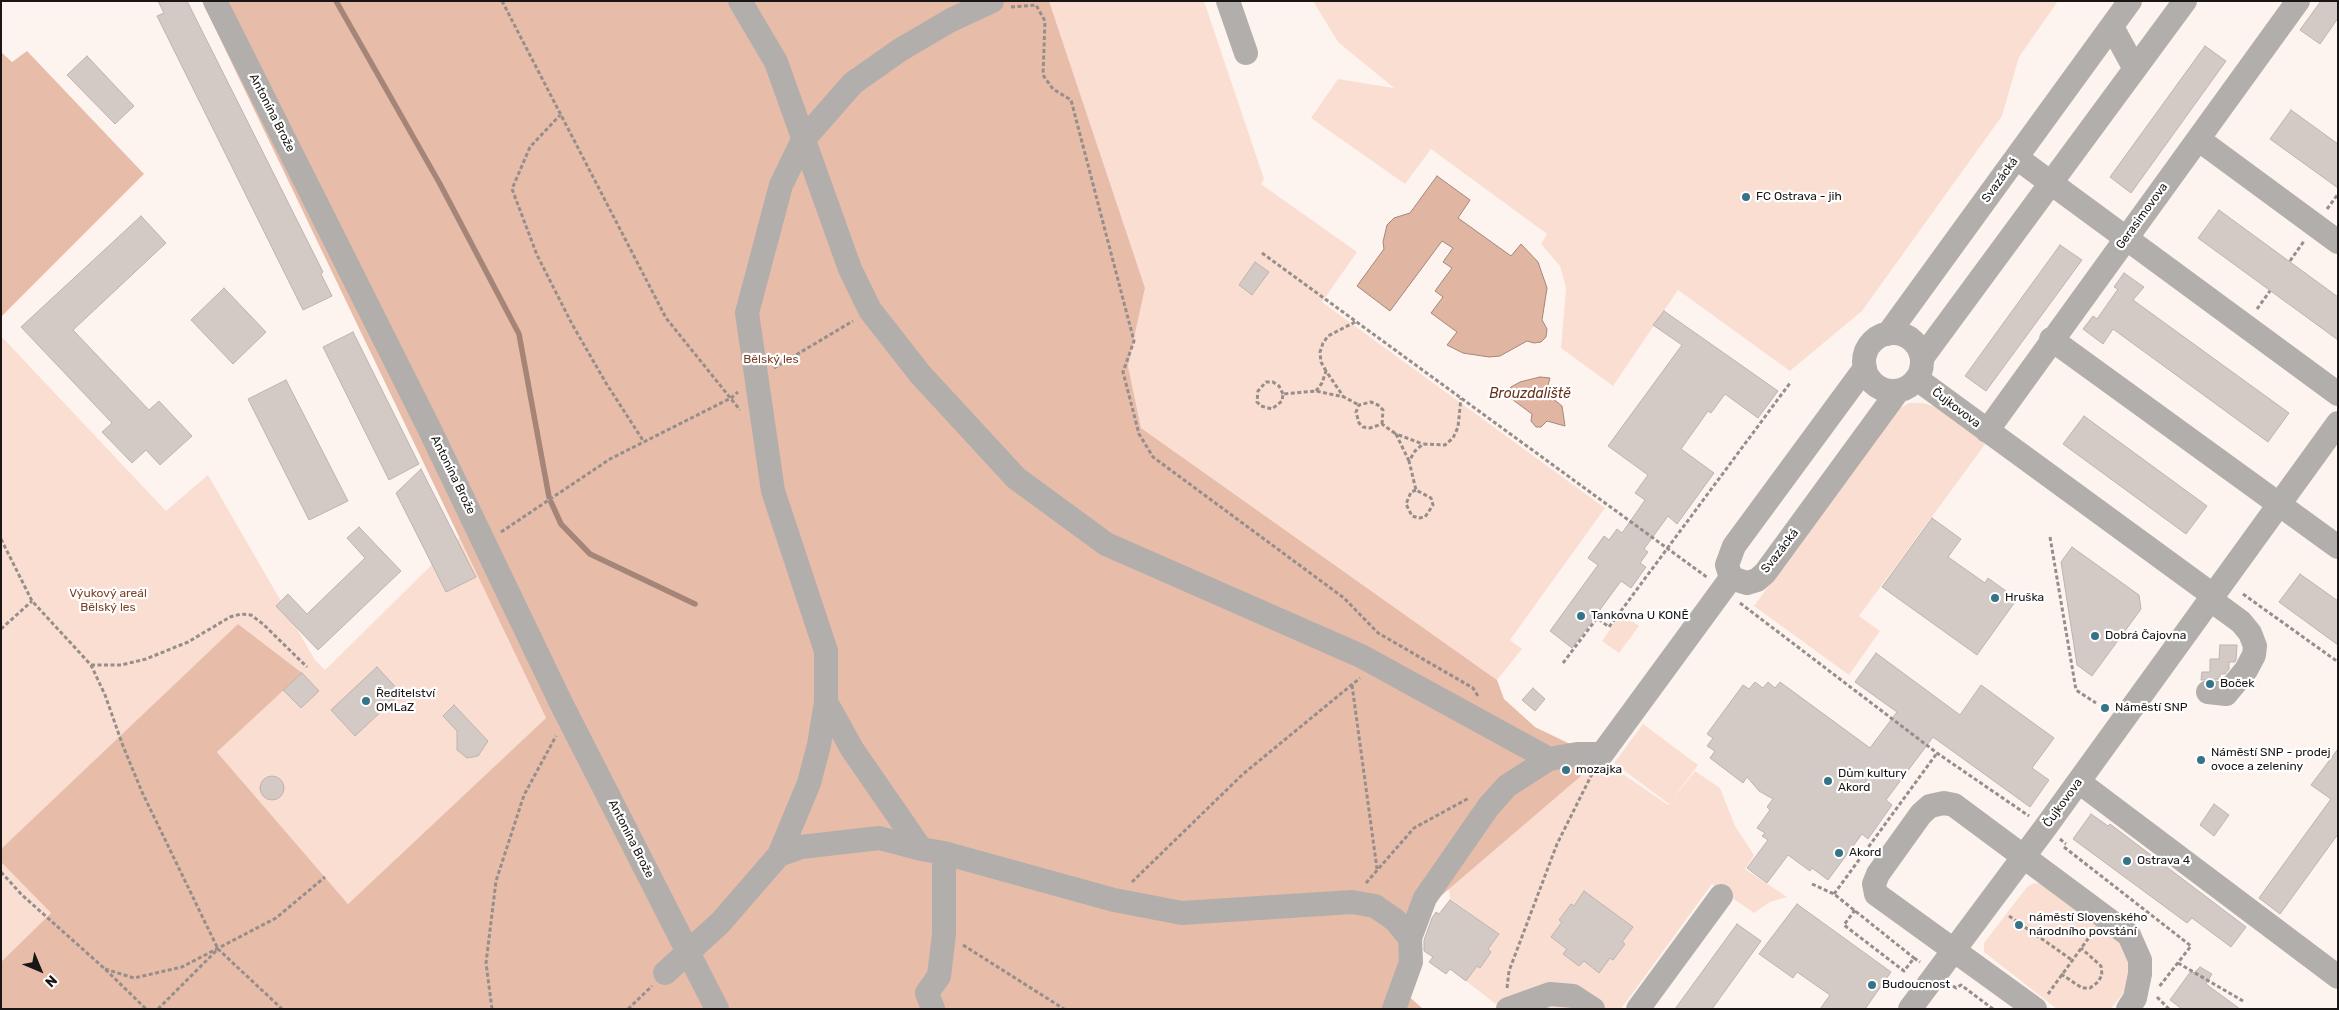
<!DOCTYPE html>
<meta charset="utf-8">
<style>
body{margin:0}
#map{position:relative;width:2339px;height:1010px;overflow:hidden;background:#fef4ef;font-family:Rubik,sans-serif}
canvas{display:block}
.frame{position:absolute;inset:0;border:2px solid #1a1615;pointer-events:none}
.north{position:absolute;left:15px;top:945px;width:50px;height:50px;-webkit-text-stroke:4px #fff;paint-order:stroke;rotate:135deg;font-size:14px;font-weight:700;line-height:20px;text-align:center;color:#1a1615}
.north::after{content:'';display:block;margin:auto;width:18px;height:22px;background:#1a1615;clip-path:polygon(50% 0,100% 100%,50% 72%,0 100%)}
</style>
<div id="map">
<canvas width="2339" height="1010"></canvas>
<div class="frame"></div>
<div class="north">N</div>
</div>
<script>
const ctx = document.querySelector('canvas').getContext('2d');
ctx.lineJoin = 'round';
function fillPath(path, color) { ctx.fillStyle = color; ctx.fill(path, 'evenodd'); }
const toPath = rows => new Path2D(rows.map(r => 'M' + r).join(''));
function strokePath(path, color, width, dash) { ctx.strokeStyle = color; ctx.lineWidth = width; ctx.lineCap = dash ? 'butt' : 'round'; ctx.setLineDash(dash || []); ctx.stroke(path); }
function drawText(font, color, halo, rows, align = 'center') {
  ctx.font = font + ' Rubik,sans-serif'; ctx.lineWidth = 4.5; ctx.setLineDash([]); ctx.textBaseline = 'middle'; ctx.strokeStyle = halo; ctx.fillStyle = color; for (const [text, x, y, turn = 0] of rows) {
    ctx.save(); ctx.translate(x, y); ctx.rotate((+turn || 0) * Math.PI / 180); ctx.textAlign = isNaN(turn) ? turn : align; if (halo) ctx.strokeText(text, 0, 0); ctx.fillText(text, 0, 0); ctx.restore();
  }
}
const green = toPath([
 [1049,1,1204,1,1264,179,1261,184,1357,252,1322,302,1605,508,1510,640,1522,649,1497,680,1141,428,1128,366,1145,288],
 [1313,1,2058,1,2019,57,2002,116,1862,311,1790,371,1678,290,1613,386,1561,348,1566,288,1560,266,1541,244,1547,234,1431,149,1405,184,1311,118,1338,79,1394,88,1338,42],
 [1,336,166,511,208,475,315,660,325,670,461,536,546,718,348,904,217,752,301,673,238,624,1,849],
 [1909,403,1923,403,1936,407,1986,443,1859,616,1880,631,1849,675,1754,606,1897,410],
 [1621,613,1639,626,1619,653,1602,641],
 [1643,724,1698,765,1669,804,1614,763],
 [1601,759,1668,805,1695,771,1720,788,1735,826,1754,855,1745,869,1787,897,1770,902,1754,913,1712,884,1621,1009,1502,1009,1466,981,1477,966,1480,968,1491,952,1488,949,1499,934,1450,899,1449,889],
 [1,862,51,913,1,962],
 [2034,883,2041,884,2121,943,2127,952,2130,971,2126,989,2111,1009,2057,1009,1984,952,1984,943,2027,887]
]);
const forest = toPath([
 [202,1,1049,1,1145,288,1128,366,1141,428,1497,680,1504,699,1535,727,1601,759,1428,907,1405,993,1423,1009,1,1009,1,962,51,913,1,862,1,849,238,624,302,673,217,752,348,904,546,718],
 [27,51,144,174,1,317,1,52,12,62]
]);
const water = toPath([
 [1437,176,1470,200,1458,218,1511,256,1521,244,1538,262,1547,288,1542,320,1547,329,1546,337,1541,342,1534,343,1527,341,1500,356,1489,357,1463,353,1447,345,1457,332,1431,313,1443,297,1435,291,1452,268,1443,262,1453,248,1442,241,1390,311,1357,286,1384,249,1383,242,1387,225,1394,218,1410,213,1437,176],
 [1540,377,1550,378,1545,396,1552,398,1562,406,1565,426,1547,421,1541,427,1536,427,1531,421,1532,414,1505,394,1511,387,1520,382,1540,377]
]);
const stream = toPath([
 [336,1,440,184,519,334,549,497],
 [551,502,561,524,590,554,695,604]
]);
const building = toPath([
 [158,1,187,1,323,272,321,274,332,296,303,310,157,16,164,13,158,1],
 [2321,1,2338,1,2338,18,2320,44,2300,30,2321,1],
 [2205,46,2226,61,2131,193,2110,177,2205,46],
 [87,56,134,106,115,124,67,75,87,56],
 [2291,110,2338,144,2338,188,2270,139,2291,110],
 [2219,210,2338,297,2338,340,2198,238,2219,210],
 [141,216,166,243,73,330,149,410,159,401,192,436,160,465,146,450,132,463,102,432,112,423,21,327,141,216],
 [2060,245,2082,260,1986,391,1965,376,2060,245],
 [1255,262,1269,272,1252,295,1239,285,1255,262],
 [2124,273,2144,287,2133,300,2289,413,2268,442,2113,329,2103,344,2083,329,2093,316,2097,319,2118,289,2114,287,2124,273],
 [224,288,266,332,233,364,191,320,224,288],
 [1664,311,1778,391,1758,418,1725,394,1711,413,1708,411,1681,449,1714,473,1677,524,1668,516,1644,549,1648,552,1640,563,1646,567,1631,588,1621,581,1572,648,1550,631,1598,565,1588,558,1604,536,1609,540,1617,529,1622,533,1645,500,1635,493,1648,475,1608,446,1682,345,1653,325,1664,311],
 [353,332,419,464,389,480,323,347,353,332],
 [286,380,348,501,309,520,248,399,286,380],
 [2084,416,2207,506,2186,534,2063,444,2084,416],
 [421,469,476,577,446,592,396,493,421,469],
 [1932,518,1961,539,1948,557,1985,583,1988,578,2017,599,1977,655,1882,587,1932,518],
 [359,527,401,571,318,650,276,606,288,594,307,614,365,558,347,538,359,527],
 [2072,547,2139,595,2141,609,2092,676,2077,665,2061,562,2072,547],
 [2300,574,2338,601,2338,645,2279,602,2300,574],
 [2220,645,2237,645,2236,660,2235,662,2229,662,2229,669,2225,674,2220,674,2220,679,2201,680,2202,672,2210,672,2210,659,2219,659,2220,645],
 [1876,653,1960,715,1981,685,2054,738,2032,768,2049,780,2030,807,1933,737,1886,800,1892,805,1868,839,1862,834,1828,880,1812,868,1810,871,1788,855,1767,883,1747,868,1768,840,1762,836,1765,833,1757,828,1770,810,1767,807,1773,799,1759,791,1747,777,1743,783,1710,758,1715,751,1707,746,1713,738,1707,734,1743,685,1749,689,1755,682,1763,688,1768,682,1775,688,1780,682,1870,748,1897,712,1855,682,1876,653],
 [377,667,401,693,355,736,331,710,377,667],
 [302,673,319,691,301,708,283,690,302,673],
 [1533,688,1545,699,1535,711,1522,700,1533,688],
 [454,705,488,741,478,756,467,758,457,750,457,731,443,716,454,705],
 [2338,749,2338,834,2280,914,2259,898,2331,799,2311,785,2338,749],
 '260 788a12 12 0 1 1 24 0a12 12 0 1 1-24 0Z',
 [2214,804,2229,815,2214,836,2200,825,2214,804],
 [2091,814,2108,826,2110,824,2246,927,2231,947,2192,918,2187,923,2073,839,2091,814],
 [1584,891,1633,927,1622,942,1625,944,1613,960,1610,958,1599,973,1584,961,1579,966,1563,954,1567,949,1551,937,1562,922,1559,920,1571,904,1574,906,1584,891],
 [1450,900,1499,934,1488,949,1491,952,1480,968,1477,966,1466,981,1450,969,1446,974,1429,962,1433,957,1424,951,1424,940,1432,918,1436,912,1439,914,1450,900],
 [1797,904,1891,972,1865,1009,1820,1009,1830,995,1797,972,1793,978,1759,954,1797,904],
 [1737,924,1761,941,1712,1009,1675,1009,1737,924],
 [2200,967,2212,974,2206,984,2240,1009,2182,1009,2170,1000,2191,971,2194,973,2200,967]
]);
const path = toPath([
 [502,1,666,318,740,410],
 [1011,7,1036,5,1045,21,1043,75,1053,89,1071,100,1134,341,1123,372,1139,434,1153,457,1344,598,1378,633,1473,688,1478,696],
 [561,114,530,147,512,189,537,255,572,324,606,383,644,442],
 [2327,209,2338,194],
 [1262,253,1708,578],
 [2290,261,2304,241],
 [2257,309,2270,291],
 [774,368,853,321],
 [1326,371,1321,362,1320,352,1323,343,1328,336,1357,321],
 [1316,391,1322,383,1326,371,1343,396],
 [1283,394,1279,386,1273,382,1266,382,1258,391,1257,402,1261,406,1272,409,1282,401,1283,394,1316,391,1344,397,1359,405],
 [1382,424,1383,410,1378,405,1371,402,1359,405,1356,412,1359,423,1363,427,1370,428,1382,424,1396,434],
 [1409,461,1396,434,1423,444],
 [1416,490,1411,492,1406,504,1412,516,1419,518,1425,517,1433,505,1431,498,1416,490,1409,461,1415,451,1423,444,1445,445,1453,438,1458,427,1461,398],
 [501,532,610,459,731,398,738,392],
 [2050,537,2076,690,2096,703],
 [1,539,32,601,91,665,105,695,123,746,142,792,218,949],
 [2243,594,2338,662],
 [1740,603,1937,753,2029,816],
 [1,629,32,601],
 [1563,663,1597,618,1609,627,1790,383],
 [91,665,121,665,146,659,188,642,230,617,241,614,251,615,263,624,307,667],
 [1352,685,1377,869],
 [2060,839,2066,844],
 [2064,847,2191,946,2159,987],
 [1,872,22,895,105,969,146,1009],
 [1132,882,1243,774,1360,678],
 [1366,883,1414,828,1469,798],
 [1812,884,1834,894,1914,958],
 [1834,894,1937,753],
 [1855,910,1844,925,1904,971,1914,958,1920,962],
 [2009,916,2072,960],
 [963,945,1064,1009],
 [2178,963,2243,1001],
 [105,969,134,978,182,967,276,918,325,877],
 [2061,974,2082,988,2090,988,2098,982,2102,975,2101,966,2081,948],
 [1953,986,1956,988,1961,985,1993,1009],
 [1507,988,1509,971,1557,844,1592,774],
 [2048,994,2093,932],
 [2157,997,2169,1009],
 [158,1009,218,949,282,1009],
 [492,1009,486,963,496,881,524,795,556,736],
 [628,1009,652,986]
]);
const minor = toPath([
 [215,1,429,428,561,703,717,1009],
 [740,1,776,62,850,269,870,310,920,374,1016,478,1106,544,1361,656,1549,759],
 [1228,1,1246,53],
 [2112,27,2135,69],
 [2198,139,2338,242],
 [2017,158,2338,394],
 '1864 362a29 29 0 1 1 58 0a29 29 0 1 1-58 0Z',
 [1888,334,2130,1],
 [2051,339,2338,547],
 [1922,358,2185,1],
 [1865,368,1734,546,1727,565,1731,578,1747,583,1757,580,1765,573,1898,391],
 [1917,379,2214,596],
 [1987,431,2298,1],
 [2208,692,2226,694,2246,670,2254,655,2255,646,2250,633,2241,622,2211,600],
 [826,702,852,749,921,849,944,853],
 [2079,782,2338,977],
 [779,855,801,847,879,838,921,849],
 [665,973,720,923,779,855,809,783,819,745,826,702,826,651,773,491,747,313,781,185,803,140,853,83,900,50,951,20,992,1],
 [933,1009,927,993,939,976,944,934,944,853,1114,900,1182,913,1352,902,1375,906,1395,920,1410,938],
 [1394,1009,1411,962,1410,938,1425,898,1489,806,1507,786,1549,759,1577,754,1602,754,1731,578],
 [1508,1009,1550,994,1573,996,1593,1009],
 [1638,1009,1721,896],
 [1910,1009,2045,828,2338,423],
 [2035,1009,1876,894,1874,884,1878,874,1921,814,1930,806,1944,803,1954,805,2129,935,2140,960,2140,974,2135,998,2128,1009]
]);
const markers = [
 [1746,197,5,"#357389"],
 [1995,598,5,"#357389"],
 [1581,616,5,"#357389"],
 [2095,636,5,"#357389"],
 [2210,684,5,"#357389"],
 [366,701,5,"#357389"],
 [2105,708,5,"#357389"],
 [2201,760,5,"#357389"],
 [1566,770,5,"#357389"],
 [1828,781,5,"#357389"],
 [1839,853,5,"#357389"],
 [2127,861,5,"#357389"],
 [2019,925,5,"#357389"],
 [1872,985,5,"#357389"]
];
const streetNames = [
 ["Antonína Brože",272,113,63],
 ["Svazácká",2000,180,-54],
 ["Gerasimovova",2142,216,-54],
 ["Čujkovova",1956,408,37],
 ["Antonína Brože",453,475,64],
 ["Svazácká",1780,551,-52],
 ["Čujkovova",2063,803,-54],
 ["Antonína Brože",631,839,63]
];
const poiNames = [
 ["FC Ostrava - jih",1756,197],
 ["Hruška",2005,598],
 ["Tankovna U KONĚ",1591,616],
 ["Dobrá Čajovna",2105,636],
 ["Boček",2220,684],
 ["Ředitelství",376,694],
 ["OMLaZ",376,708],
 ["Náměstí SNP",2115,708],
 ["Náměstí SNP - prodej",2211,753],
 ["ovoce a zeleniny",2211,767],
 ["mozajka",1576,770],
 ["Dům kultury",1838,774],
 ["Akord",1838,788],
 ["Akord",1849,853],
 ["Ostrava 4",2137,861],
 ["náměstí Slovenského",2029,918],
 ["národního povstání",2029,932],
 ["Budoucnost",1882,985]
];
const parkNames = [
 ["Bělský les",771,360],
 ["Výukový areál",108,594],
 ["Bělský les",108,608]
];
const waterNames = [
 ["Brouzdaliště",1530,394]
];
fillPath(green, '#fbded2');
fillPath(forest, '#e7bca9');
fillPath(water, '#e0b5a2');
strokePath(water, '#a58578', 1);
strokePath(stream, '#a58578', 5.5);
fillPath(building, '#d4cac5');
strokePath(building, '#bdb3af', 1);
strokePath(path, '#968e8b', 3, [4, 2.5]);
strokePath(minor, '#b2aeac', 24);
for (const [x, y, r, color] of markers) { const dot = new Path2D(); dot.arc(x, y, r, 0, 2 * Math.PI); ctx.fillStyle = color; ctx.fill(dot); strokePath(dot, '#fff', 2); }
drawText('12px', '#1a1615', '#fff', streetNames);
drawText('12px', '#1a1615', '#fff', poiNames, 'left');
drawText('12px', '#7b4228', '#fff', parkNames);
drawText('italic 14px', '#6a3319', '#fff', waterNames);
</script>
